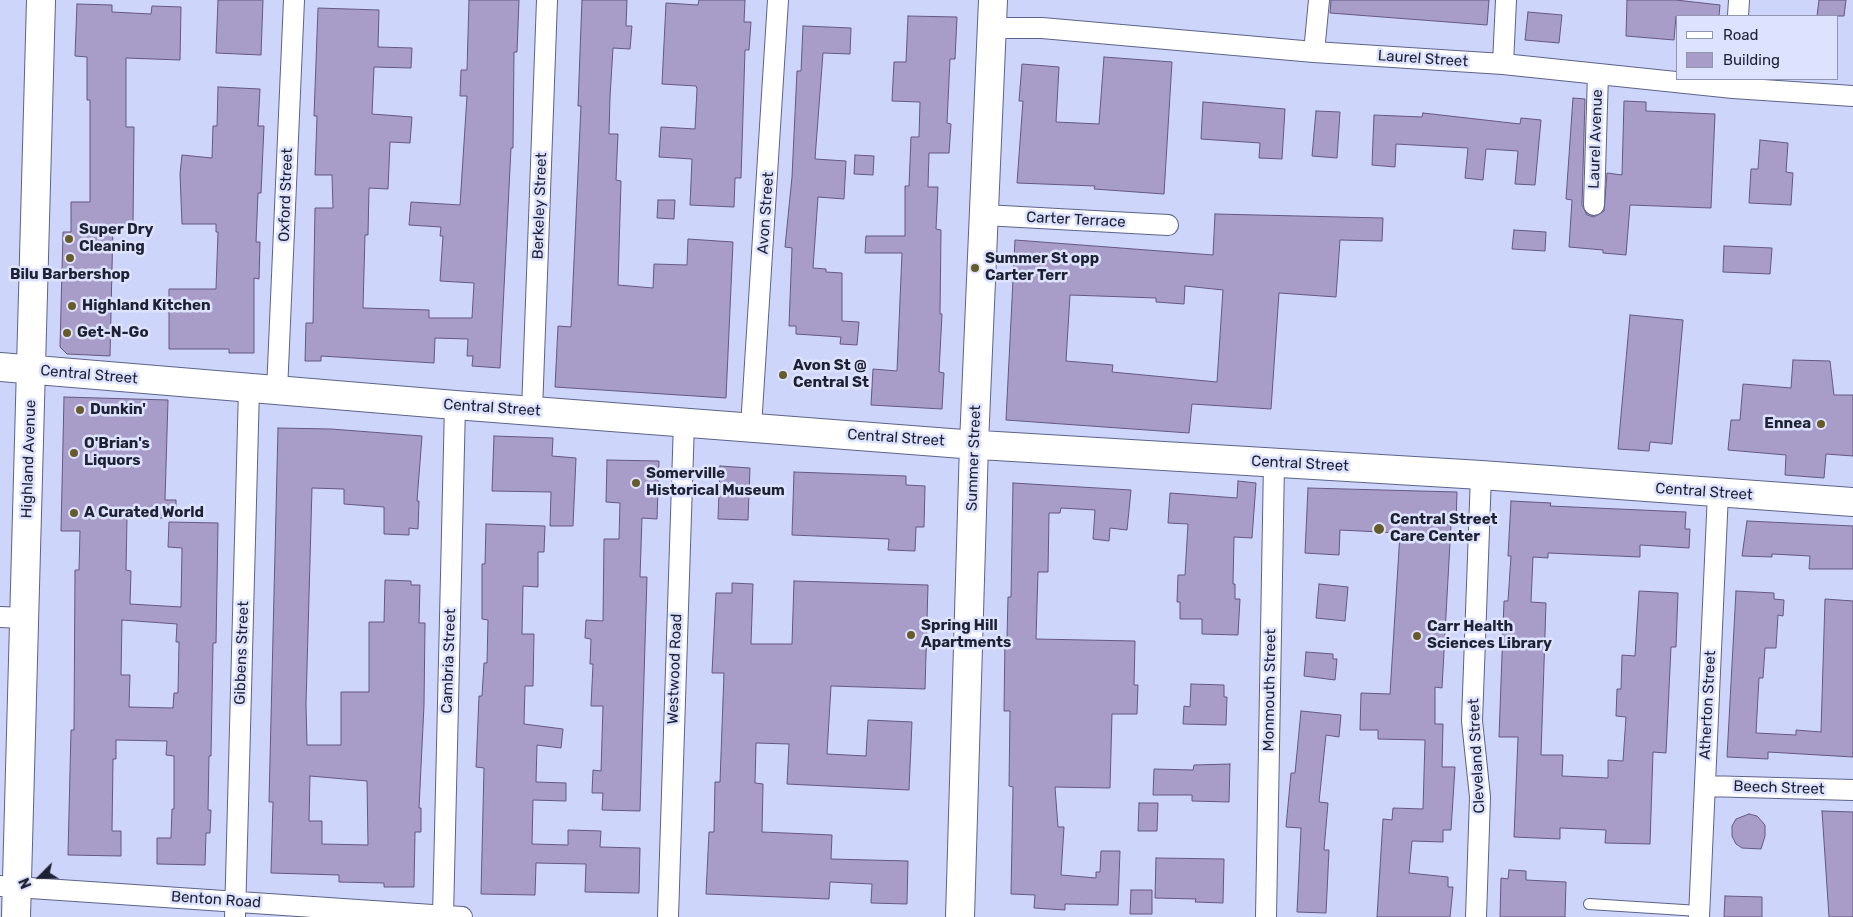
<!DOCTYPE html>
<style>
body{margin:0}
#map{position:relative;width:1853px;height:917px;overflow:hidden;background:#ced5fa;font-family:Rubik,sans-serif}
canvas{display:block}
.legend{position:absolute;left:1676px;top:15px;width:162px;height:65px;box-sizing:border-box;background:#dde3ff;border:1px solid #9195ad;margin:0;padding:6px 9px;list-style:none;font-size:15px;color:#1e2132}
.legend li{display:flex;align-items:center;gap:10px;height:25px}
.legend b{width:25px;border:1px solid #9195ad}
.north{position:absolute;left:15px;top:852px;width:50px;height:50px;-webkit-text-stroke:4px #dde3ff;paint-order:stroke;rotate:247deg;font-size:14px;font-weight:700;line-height:20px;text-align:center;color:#1e2132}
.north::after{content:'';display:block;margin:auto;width:18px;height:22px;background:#1e2132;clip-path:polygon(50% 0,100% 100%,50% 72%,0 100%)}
</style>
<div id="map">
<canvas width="1853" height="917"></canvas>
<ul class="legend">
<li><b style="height:6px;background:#fff"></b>Road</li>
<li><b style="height:14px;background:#a89cc9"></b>Building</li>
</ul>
<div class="north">N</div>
</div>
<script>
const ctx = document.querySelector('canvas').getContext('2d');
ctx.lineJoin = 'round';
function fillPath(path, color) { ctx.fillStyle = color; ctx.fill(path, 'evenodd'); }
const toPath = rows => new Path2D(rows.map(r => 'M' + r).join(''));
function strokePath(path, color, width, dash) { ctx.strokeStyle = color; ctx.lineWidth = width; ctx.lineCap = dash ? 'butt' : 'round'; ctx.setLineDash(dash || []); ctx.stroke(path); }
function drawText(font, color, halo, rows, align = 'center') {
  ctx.font = font + ' Rubik,sans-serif'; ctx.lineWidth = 5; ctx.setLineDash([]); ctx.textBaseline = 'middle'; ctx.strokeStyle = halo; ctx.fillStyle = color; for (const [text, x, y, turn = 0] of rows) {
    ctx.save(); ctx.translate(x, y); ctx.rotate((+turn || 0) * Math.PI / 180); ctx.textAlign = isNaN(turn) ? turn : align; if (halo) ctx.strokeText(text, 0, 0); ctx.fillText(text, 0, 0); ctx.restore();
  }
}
const building = toPath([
 [218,0,263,0,261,55,216,53,218,0],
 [469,0,519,0,517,52,514,52,513,148,511,148,500,368,472,366,473,356,467,356,468,339,435,338,434,363,321,356,321,361,305,361,306,323,313,323,315,208,333,208,332,175,315,175,317,116,314,116,318,8,379,10,378,47,412,48,411,68,374,67,372,114,412,117,410,143,390,142,388,189,369,188,368,235,365,235,363,308,429,310,429,318,472,318,474,283,440,281,443,236,440,236,441,227,409,225,411,202,460,205,467,96,460,96,461,70,467,70,469,0],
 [582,0,627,0,626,26,632,26,630,49,613,48,610,97,609,134,618,134,616,180,621,181,618,285,653,288,654,264,687,265,688,239,733,242,726,398,555,387,558,326,571,327,581,106,578,106,582,0],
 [699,0,745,0,744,22,751,22,749,50,745,50,741,178,735,178,734,207,690,205,692,159,659,157,661,127,695,129,697,89,696,86,662,84,666,3,698,5,699,0],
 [1331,0,1489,0,1487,25,1330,13,1331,0],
 [1627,0,1676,0,1720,5,1719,16,1676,16,1674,40,1626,36,1627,0],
 [1819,0,1846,0,1844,16,1817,16,1819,0],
 [77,4,112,5,112,12,151,14,152,6,181,7,180,60,126,58,126,127,134,127,133,225,113,225,110,356,67,354,60,347,63,232,71,232,71,202,90,202,90,100,87,100,87,57,75,56,77,4],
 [1528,12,1562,15,1559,43,1525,40,1528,12],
 [908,16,957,17,955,59,950,59,947,123,951,124,949,153,929,153,928,187,938,187,936,229,941,230,940,314,942,314,939,372,944,373,942,409,871,405,873,369,897,371,902,253,865,253,866,236,905,236,905,186,909,186,911,137,919,137,920,102,892,101,894,62,906,62,908,16],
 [803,26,851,28,850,54,823,53,815,159,846,161,844,199,818,197,813,268,826,269,826,272,842,273,842,321,859,322,857,345,840,344,841,337,796,334,796,326,789,326,792,248,785,247,792,177,797,71,801,71,803,26],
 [1104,57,1172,62,1164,194,1094,189,1095,186,1017,183,1023,101,1019,101,1022,64,1059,67,1056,122,1099,124,1104,57],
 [218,87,260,89,258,126,264,126,261,193,258,193,256,242,260,242,259,279,254,278,254,353,229,353,229,349,169,349,169,289,216,289,218,232,216,232,216,224,182,224,180,174,182,155,212,158,213,126,217,126,218,87],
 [1573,98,1585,99,1582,205,1587,215,1594,217,1604,211,1607,173,1622,175,1624,101,1646,102,1646,111,1715,114,1711,208,1630,205,1626,255,1603,253,1603,250,1569,247,1572,200,1566,199,1573,98],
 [1203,102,1285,109,1282,159,1259,158,1260,143,1201,139,1203,102],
 [1316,111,1340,112,1337,158,1312,156,1316,111],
 [1423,113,1520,124,1521,118,1541,120,1535,185,1515,184,1518,151,1486,149,1483,180,1465,178,1468,148,1396,144,1395,167,1372,165,1374,115,1422,117,1423,113],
 [1760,140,1788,143,1786,172,1793,173,1791,205,1749,203,1751,169,1758,169,1760,140],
 [855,155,874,156,873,175,854,174,855,155],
 [658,200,675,200,674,219,657,218,658,200],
 [1215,214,1383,218,1382,241,1340,240,1336,297,1279,293,1271,409,1192,404,1189,433,1006,420,1015,240,1213,255,1215,214],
 [1185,286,1223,290,1217,382,1112,372,1113,365,1066,361,1070,295,1156,298,1156,302,1184,304,1185,286],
 [1514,230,1546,232,1545,251,1512,249,1514,230],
 [1724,246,1772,248,1770,274,1723,272,1724,246],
 [1630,315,1683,320,1672,444,1650,442,1649,451,1618,449,1630,315],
 [1793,360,1830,361,1834,395,1853,395,1853,456,1826,454,1824,478,1785,475,1786,455,1728,450,1731,420,1740,420,1743,384,1791,388,1793,360],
 [64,397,168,400,165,500,176,500,176,518,127,518,126,570,131,571,130,604,181,607,182,548,168,547,169,522,218,523,216,643,213,643,211,756,209,756,208,810,211,810,210,833,206,833,205,865,157,864,157,838,171,838,172,809,174,809,174,756,166,755,167,741,116,740,116,759,113,759,112,831,121,831,121,856,68,855,71,730,74,730,75,570,79,570,80,531,61,531,64,397],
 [122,620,177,624,176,642,179,642,178,693,174,693,173,708,129,707,130,675,121,675,122,620],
 [278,428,331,429,422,436,417,501,419,501,418,529,409,528,409,535,384,534,384,507,344,504,344,489,312,488,306,704,307,745,341,745,341,692,369,692,369,622,384,622,385,580,411,581,411,585,420,585,419,623,425,623,424,705,419,808,421,808,421,832,415,832,414,887,384,887,384,883,339,882,339,875,271,873,273,802,269,802,278,428],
 [310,776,367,781,368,845,322,844,322,821,309,821,310,776],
 [494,436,553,438,552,456,576,458,573,526,550,526,551,492,492,491,494,436],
 [607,460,659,461,657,519,642,518,640,577,647,577,640,811,602,810,603,793,592,793,593,770,601,771,603,706,591,706,593,664,590,664,591,639,585,638,586,620,603,621,604,539,619,539,620,503,606,502,607,460],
 [720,466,750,468,748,520,718,519,720,466],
 [794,472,906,476,906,485,925,486,924,527,916,527,915,551,888,550,889,539,792,535,794,472],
 [1238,481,1256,483,1252,538,1234,537,1233,584,1235,584,1235,599,1240,599,1238,635,1202,634,1202,619,1180,619,1180,602,1177,602,1178,575,1185,575,1188,524,1168,523,1170,493,1237,498,1238,481],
 [1013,483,1131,490,1127,530,1110,528,1109,541,1093,539,1095,510,1061,508,1060,513,1049,513,1048,572,1038,572,1036,639,1135,641,1134,685,1138,685,1137,714,1112,714,1110,788,1055,787,1058,827,1064,827,1061,875,1096,878,1096,872,1100,872,1101,851,1120,851,1118,905,1065,904,1065,910,1034,908,1035,895,1011,894,1013,787,1009,786,1010,711,1004,711,1005,638,1007,638,1008,597,1011,597,1013,483],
 [1308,488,1457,492,1456,524,1451,524,1442,688,1435,687,1435,724,1443,724,1442,767,1455,767,1451,830,1443,830,1443,842,1412,841,1409,873,1448,877,1448,887,1453,887,1450,917,1377,917,1383,819,1392,820,1393,808,1423,809,1425,740,1378,739,1378,730,1360,730,1361,693,1390,694,1400,533,1340,530,1339,555,1305,553,1308,488],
 [1511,501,1551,503,1550,506,1686,512,1685,529,1690,529,1689,548,1640,545,1640,557,1548,553,1548,558,1533,557,1531,602,1546,603,1541,755,1563,755,1562,776,1608,778,1608,760,1623,761,1626,717,1616,716,1617,689,1621,689,1622,655,1635,656,1639,591,1678,593,1676,647,1671,647,1666,753,1653,752,1650,844,1605,843,1606,830,1560,828,1560,839,1514,837,1518,737,1499,737,1504,601,1508,601,1511,556,1508,556,1511,501],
 [1747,521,1853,526,1853,569,1809,569,1810,556,1772,554,1772,557,1742,556,1747,521],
 [486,524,545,526,544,552,538,552,538,587,523,586,522,634,534,634,533,686,525,686,524,724,563,729,561,748,537,745,536,782,566,783,566,801,533,800,532,844,568,845,568,830,601,831,600,847,640,848,639,893,585,892,586,864,536,863,535,895,481,894,484,768,476,767,479,696,482,696,484,663,487,663,488,620,482,619,482,564,485,564,486,524],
 [794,581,928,585,925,689,831,686,827,754,866,756,868,720,912,722,909,790,787,784,789,744,756,743,755,783,763,784,762,832,832,835,831,859,908,861,907,904,871,903,872,884,830,882,829,899,706,894,709,832,714,832,715,782,720,782,724,673,712,673,716,593,732,593,732,583,753,584,751,644,792,644,794,581],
 [1319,584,1348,587,1345,621,1316,618,1319,584],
 [1736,591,1774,593,1774,599,1784,600,1783,616,1778,615,1776,648,1765,648,1763,678,1759,678,1756,733,1796,735,1796,730,1821,732,1825,599,1853,601,1853,757,1768,752,1768,759,1727,757,1736,591],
 [1306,652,1333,654,1333,659,1337,659,1335,680,1304,676,1306,652],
 [1191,684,1224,685,1224,697,1227,697,1226,725,1183,724,1184,706,1190,707,1191,684],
 [1301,711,1341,715,1339,737,1326,735,1319,802,1328,803,1324,850,1329,850,1326,913,1297,912,1301,828,1286,827,1291,773,1295,773,1301,711],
 [1230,764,1229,802,1192,801,1192,795,1153,795,1154,769,1193,770,1194,765,1230,764],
 [1139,803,1158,803,1157,831,1138,831,1139,803],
 [1822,811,1853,812,1853,917,1829,917,1822,811],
 [1749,814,1757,816,1765,825,1765,836,1761,849,1742,848,1736,844,1732,836,1732,826,1736,819,1749,814],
 [1156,858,1224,859,1223,903,1195,902,1196,899,1155,898,1156,858],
 [1509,870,1526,871,1526,880,1566,882,1565,917,1500,917,1501,878,1508,879,1509,870],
 [1131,890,1152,890,1152,914,1130,914,1131,890],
 [1725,896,1762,897,1762,917,1724,917,1725,896]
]);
const lane = toPath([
 [1589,904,1699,911]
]);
const street = toPath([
 [1738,16,1739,0],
 [992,28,1042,28,1314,52,1503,64,1733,88,1853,96],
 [1314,52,1319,0],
 [1503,64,1506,0],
 [1594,205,1598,74],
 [984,215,1168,225],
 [277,391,294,0],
 [532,411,547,0],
 [751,427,778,0],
 [0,617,24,618],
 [1705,786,1853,790],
 [0,886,462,917],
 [443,916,455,405],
 [235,917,249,388],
 [668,917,684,422],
 [1266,917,1274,462],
 [1476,917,1480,797,1472,721,1481,475],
 [1699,917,1718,493]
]);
const secondary = toPath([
 [0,367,455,405,963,444,1481,475,1853,502],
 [16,917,41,0],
 [960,917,974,444,993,0]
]);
const markers = [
 [69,239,5,"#675c29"],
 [70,258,5,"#675c29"],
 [975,268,5,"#675c29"],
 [72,306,5,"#675c29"],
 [67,333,5,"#675c29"],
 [783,375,5,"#675c29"],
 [80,410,5,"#675c29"],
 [1821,424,5,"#675c29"],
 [74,453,5,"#675c29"],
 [636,483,5,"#675c29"],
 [74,513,5,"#675c29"],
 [1379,529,6,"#675c29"],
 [911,635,5,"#675c29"],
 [1417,636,5,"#675c29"]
];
const streetNames = [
 ["Laurel Street",1423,59,4],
 ["Laurel Avenue",1596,139,-88],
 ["Oxford Street",286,195,-88],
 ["Berkeley Street",540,206,-88],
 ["Avon Street",766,213,-86],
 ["Carter Terrace",1076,220,3],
 ["Central Street",89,375,5],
 ["Central Street",492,408,4],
 ["Central Street",896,438,4],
 ["Summer Street",974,458,-88],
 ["Highland Avenue",29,459,-88],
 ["Central Street",1300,464,3],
 ["Central Street",1704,492,4],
 ["Gibbens Street",242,653,-88],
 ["Cambria Street",449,661,-88],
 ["Westwood Road",675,669,-88],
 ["Monmouth Street",1270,690,-89],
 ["Atherton Street",1708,705,-87],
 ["Cleveland Street",1477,756,-93],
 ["Beech Street",1779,788,2],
 ["Benton Road",216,900,4]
];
const poiNames = [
 ["Super Dry",79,230],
 ["Cleaning",79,247],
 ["Summer St opp",985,259],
 ["Carter Terr",985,276],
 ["Bilu Barbershop",70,275,"center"],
 ["Highland Kitchen",82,306],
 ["Get-N-Go",77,333],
 ["Avon St @",793,366],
 ["Central St",793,383],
 ["Dunkin'",90,410],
 ["Ennea",1811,424,"right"],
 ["O'Brian's",84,444],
 ["Liquors",84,461],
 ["Somerville",646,474],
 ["Historical Museum",646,491],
 ["A Curated World",84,513],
 ["Central Street",1390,520],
 ["Care Center",1390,537],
 ["Spring Hill",921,626],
 ["Apartments",921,643],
 ["Carr Health",1427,627],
 ["Sciences Library",1427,644]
];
fillPath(building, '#a89cc9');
strokePath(building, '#645881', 1);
strokePath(lane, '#5c638b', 12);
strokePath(street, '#5c638b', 22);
strokePath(secondary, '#5c638b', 30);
strokePath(lane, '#fff', 10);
strokePath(street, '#fff', 20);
strokePath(secondary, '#fff', 28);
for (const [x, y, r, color] of markers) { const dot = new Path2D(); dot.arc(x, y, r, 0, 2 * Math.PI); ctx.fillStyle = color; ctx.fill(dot); strokePath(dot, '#dde3ff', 2); }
drawText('15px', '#1e2132', '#dde3ff', streetNames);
drawText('bold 15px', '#1e2132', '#dde3ff', poiNames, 'left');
</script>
